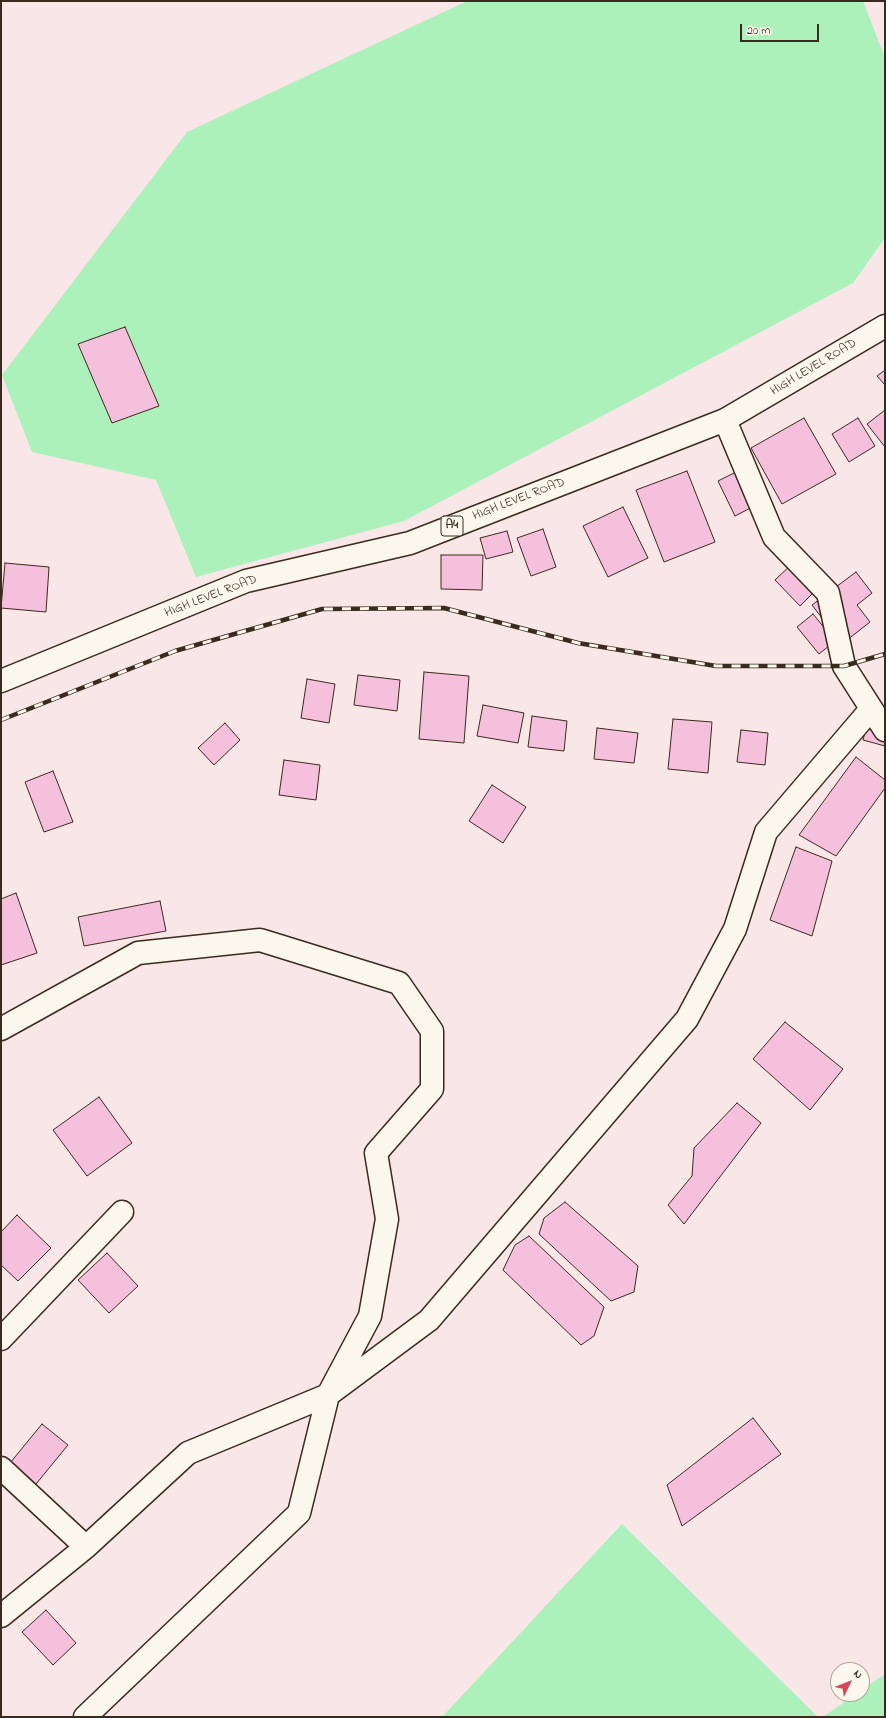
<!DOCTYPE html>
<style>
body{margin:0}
#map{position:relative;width:886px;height:1718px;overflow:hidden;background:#f9e6e7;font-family:"Indie Flower",sans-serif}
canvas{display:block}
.frame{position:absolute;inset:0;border:2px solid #3b2a1e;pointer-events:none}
.north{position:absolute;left:830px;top:1662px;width:40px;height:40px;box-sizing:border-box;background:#fbf7ec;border:1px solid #aea59a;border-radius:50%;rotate:47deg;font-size:11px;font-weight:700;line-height:16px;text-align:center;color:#3b2a1e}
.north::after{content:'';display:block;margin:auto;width:14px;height:18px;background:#d1495b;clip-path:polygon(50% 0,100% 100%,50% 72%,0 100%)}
.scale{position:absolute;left:740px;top:24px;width:79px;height:18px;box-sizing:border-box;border:2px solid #3b2a1e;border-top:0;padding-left:5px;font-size:12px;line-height:14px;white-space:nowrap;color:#3b2a1e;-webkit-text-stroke:3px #fbf7ec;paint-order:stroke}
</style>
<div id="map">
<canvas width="886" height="1718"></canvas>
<div class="frame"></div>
<div class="north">N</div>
<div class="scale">20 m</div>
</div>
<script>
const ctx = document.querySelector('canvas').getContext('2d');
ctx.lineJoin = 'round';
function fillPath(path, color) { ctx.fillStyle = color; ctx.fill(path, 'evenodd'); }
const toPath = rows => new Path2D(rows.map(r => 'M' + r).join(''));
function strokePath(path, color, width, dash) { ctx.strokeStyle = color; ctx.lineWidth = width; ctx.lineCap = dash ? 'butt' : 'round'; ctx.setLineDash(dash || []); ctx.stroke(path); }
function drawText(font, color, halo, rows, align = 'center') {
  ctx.font = font + ' "Indie Flower",sans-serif'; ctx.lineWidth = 3; ctx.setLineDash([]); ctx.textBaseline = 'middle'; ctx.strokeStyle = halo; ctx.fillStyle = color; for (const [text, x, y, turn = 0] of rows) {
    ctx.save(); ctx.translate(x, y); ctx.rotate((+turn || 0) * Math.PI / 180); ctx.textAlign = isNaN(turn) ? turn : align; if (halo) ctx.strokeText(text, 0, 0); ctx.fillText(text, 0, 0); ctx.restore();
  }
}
const green = toPath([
 [467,1,863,1,885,58,885,238,853,283,404,521,196,577,156,480,32,452,2,375,187,132],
 [622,1524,818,1717,442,1717],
 [885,1674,885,1717,823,1717,856,1694,862,1694,862,1690]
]);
const building = toPath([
 [125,327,159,406,112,423,78,344,125,327],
 [885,370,885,385,877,376,885,370],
 [885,410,885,447,867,424,885,410],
 [804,418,836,474,782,504,751,448,804,418],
 [858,418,875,446,849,462,832,434,858,418],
 [748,466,766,500,735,516,718,481,748,466],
 [687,471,715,542,664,562,636,490,687,471],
 [623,507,648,558,608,577,583,526,623,507],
 [543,529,556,567,531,576,517,538,543,529],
 [507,531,513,552,486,559,480,538,507,531],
 [441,555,483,555,482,590,441,589,441,555],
 [5,563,49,567,46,612,1,608,5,563],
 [792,564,816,590,800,606,775,580,792,564],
 [856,572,872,593,857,605,870,622,842,644,812,605,856,572],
 [813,614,835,641,819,654,797,627,813,614],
 [424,672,469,676,464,743,419,739,424,672],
 [358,675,400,680,397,711,354,705,358,675],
 [307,679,335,684,329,723,301,718,307,679],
 [483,705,524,713,518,743,477,736,483,705],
 [871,709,885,713,885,746,863,740,871,709],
 [532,716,567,721,564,751,528,747,532,716],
 [673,719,712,722,708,773,668,769,673,719],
 [225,723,240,740,214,765,198,748,225,723],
 [597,728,638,733,634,763,594,759,597,728],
 [741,730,768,733,765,765,737,762,741,730],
 [856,757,885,780,885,788,836,856,799,835,856,757],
 [284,760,320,765,316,800,279,795,284,760],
 [53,771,73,822,44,832,25,782,53,771],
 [492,785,526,807,503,843,469,821,492,785],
 [796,847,832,861,812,936,770,920,796,847],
 [16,893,37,953,1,965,1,899,16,893],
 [160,901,166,931,84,946,78,917,160,901],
 [785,1022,843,1069,810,1110,753,1059,785,1022],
 [99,1097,132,1143,87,1176,53,1130,99,1097],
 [737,1103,761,1123,684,1224,668,1205,692,1176,694,1148,737,1103],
 [565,1202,638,1266,634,1292,611,1301,539,1234,544,1218,565,1202],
 [17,1215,51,1248,18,1281,1,1265,1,1232,17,1215],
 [529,1236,604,1307,594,1336,581,1345,503,1270,515,1245,529,1236],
 [107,1253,138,1286,109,1313,78,1280,107,1253],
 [753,1418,781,1454,682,1526,667,1485,753,1418],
 [42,1424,68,1445,36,1484,10,1463,42,1424],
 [46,1610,76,1643,53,1665,22,1632,46,1610]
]);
const street = toPath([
 [725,420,774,537,828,593,844,666,885,730],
 [1,1029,138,953,260,940,399,983,432,1031,432,1089,376,1153,387,1219,370,1316,328,1395,299,1513,85,1717],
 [1,1339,122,1212],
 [1,1468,86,1547],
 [1,1616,86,1547,188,1453,328,1395,429,1320,687,1019,735,929,766,832,871,709]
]);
const highway = toPath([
 [1,681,246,581,410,543,725,420,885,326]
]);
const rail = toPath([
 [1,720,175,651,322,609,444,608,578,643,716,666,844,666,885,654]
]);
const shields = [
 [452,526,22]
];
const shieldNames = [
 ["A4",452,526]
];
const streetNames = [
 ["HIGH LEVEL ROAD",814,368,-31],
 ["HIGH LEVEL ROAD",519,500,-21],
 ["HIGH LEVEL ROAD",211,597,-21]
];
fillPath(green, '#acf1bb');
fillPath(building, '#f4c0dc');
strokePath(building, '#3b2a1e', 1);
strokePath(street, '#3b2a1e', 25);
strokePath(highway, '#3b2a1e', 25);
strokePath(street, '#fbf7ec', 22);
strokePath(highway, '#fbf7ec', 22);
strokePath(rail, '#3b2a1e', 4.5);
strokePath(rail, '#fbf7ec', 3, [9]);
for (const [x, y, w] of shields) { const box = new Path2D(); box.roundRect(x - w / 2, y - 10, w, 20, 3); ctx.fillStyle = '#fbf7ec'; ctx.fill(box); strokePath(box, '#3b2a1e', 1); }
drawText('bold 12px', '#3b2a1e', null, shieldNames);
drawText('13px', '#3b2a1e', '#fbf7ec', streetNames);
</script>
